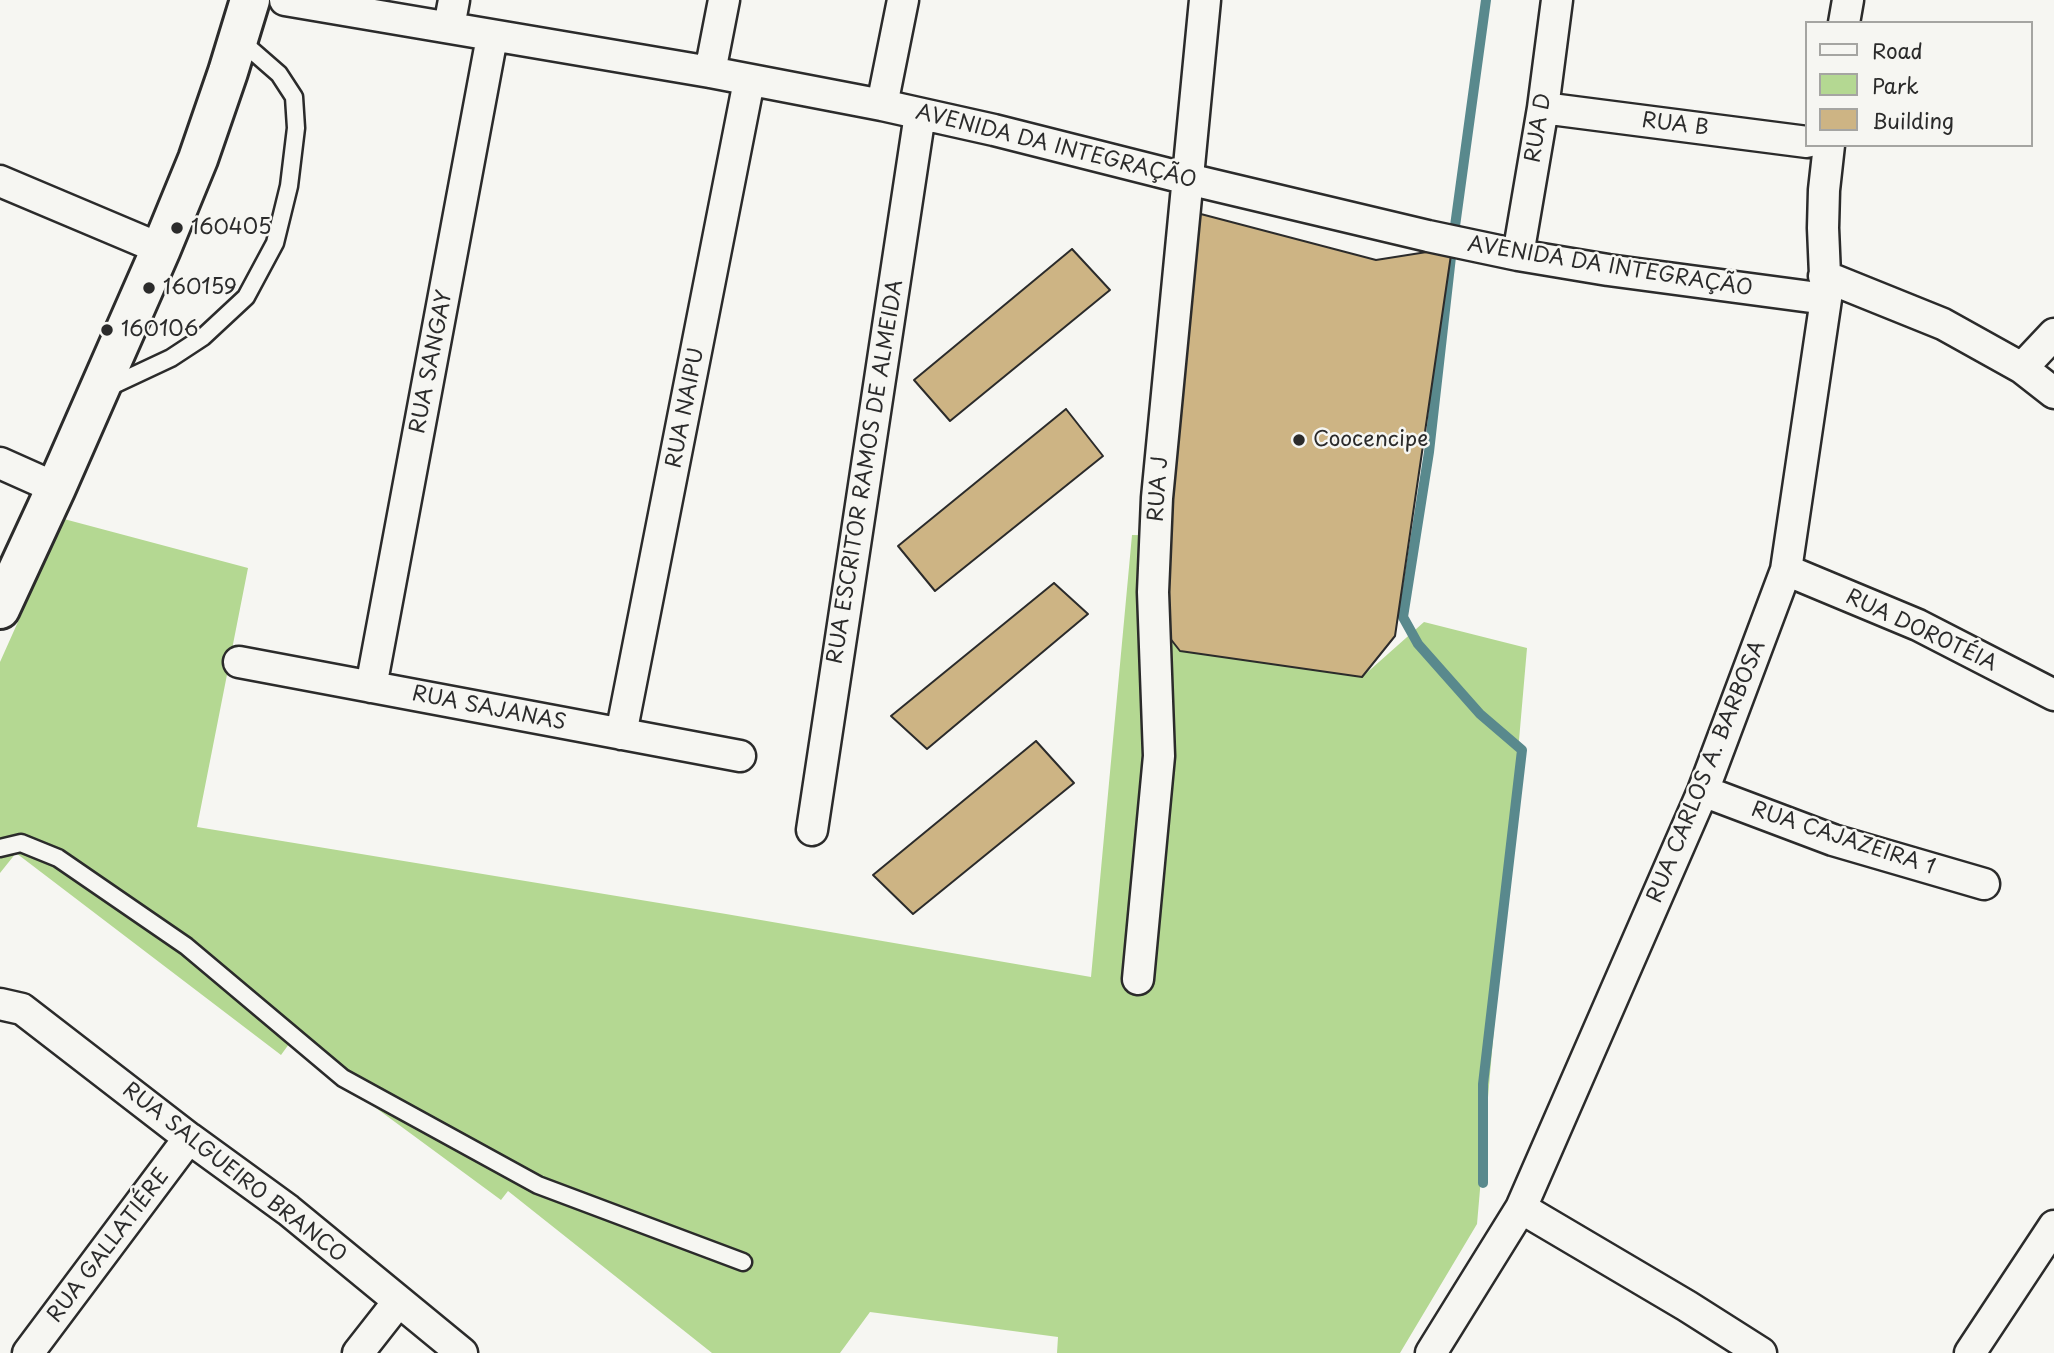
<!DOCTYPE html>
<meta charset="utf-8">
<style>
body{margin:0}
#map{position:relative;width:2054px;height:1353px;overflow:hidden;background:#f6f6f2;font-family:"Playpen Sans",sans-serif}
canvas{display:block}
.legend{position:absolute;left:1805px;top:21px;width:228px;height:126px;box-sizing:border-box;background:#f6f6f2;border:2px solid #a5a5a2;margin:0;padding:9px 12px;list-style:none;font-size:21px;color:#2b2b2b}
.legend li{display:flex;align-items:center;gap:14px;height:35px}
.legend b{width:35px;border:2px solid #a5a5a2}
</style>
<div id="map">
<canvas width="2054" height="1353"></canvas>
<ul class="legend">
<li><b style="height:9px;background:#f6f6f2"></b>Road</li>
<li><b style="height:19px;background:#b4d892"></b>Park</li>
<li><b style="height:19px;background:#cdb484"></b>Building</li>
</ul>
</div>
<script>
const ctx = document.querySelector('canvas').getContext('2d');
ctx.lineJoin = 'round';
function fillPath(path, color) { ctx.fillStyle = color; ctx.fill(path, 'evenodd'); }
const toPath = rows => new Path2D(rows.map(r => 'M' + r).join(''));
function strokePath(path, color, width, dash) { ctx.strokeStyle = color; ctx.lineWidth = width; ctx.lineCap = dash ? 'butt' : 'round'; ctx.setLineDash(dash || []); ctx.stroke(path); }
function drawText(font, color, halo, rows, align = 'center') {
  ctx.font = font + ' "Playpen Sans",sans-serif'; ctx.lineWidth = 5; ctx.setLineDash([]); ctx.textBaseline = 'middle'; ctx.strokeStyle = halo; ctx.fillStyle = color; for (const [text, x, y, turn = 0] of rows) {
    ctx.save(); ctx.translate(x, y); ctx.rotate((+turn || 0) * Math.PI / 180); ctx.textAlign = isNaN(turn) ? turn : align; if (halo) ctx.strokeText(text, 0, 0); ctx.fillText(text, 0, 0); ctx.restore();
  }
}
const green = toPath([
 [64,519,248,568,197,827,726,914,1091,977,1132,535,1194,536,1181,651,1362,677,1424,622,1527,648,1477,1224,1400,1353,1057,1353,1058,1337,870,1312,840,1353,712,1353,508,1191,501,1200,289,1044,281,1055,16,853,0,873,0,662]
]);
const stream = toPath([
 [1483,1183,1483,1084,1522,750,1480,714,1418,644,1403,617,1429,452,1452,248,1486,0]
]);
const building = toPath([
 [1197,213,1376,260,1452,248,1395,636,1362,677,1180,651,1155,619,1197,213],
 [1072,249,1110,290,950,421,914,380,1072,249],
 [1066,409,1103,456,935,591,898,546,1066,409],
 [1054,583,1088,614,927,749,891,716,1054,583],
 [1036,741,1074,783,913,914,873,875,1036,741]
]);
const lane = toPath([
 [107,388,171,358,203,337,246,297,275,243,289,186,296,128,294,97,279,74,240,40],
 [0,848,21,843,58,858,186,946,343,1078,538,1185,743,1262]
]);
const street = toPath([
 [285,0,710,72,882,105,994,130,1188,179,1428,236,1518,255,1608,270,1826,299],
 [1844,23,1848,0],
 [449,27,454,0],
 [710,72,724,0],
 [882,105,903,0],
 [1543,108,1807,142],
 [0,181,161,249],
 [1518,255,1543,108,1557,0],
 [1824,276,1943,324,2022,368,2054,393],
 [2022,368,2054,334],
 [0,463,56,488],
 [1786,570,1918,625,2054,695],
 [239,662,740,756],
 [371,687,492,37],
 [621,734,749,81],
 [1703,791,1833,840,1984,884],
 [812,830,920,114],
 [1138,979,1159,756,1153,592,1157,498,1205,0],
 [0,1004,22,1009,189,1138,288,1210,462,1353],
 [1521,1208,1687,1306,1761,1353],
 [28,1353,189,1138],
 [358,1353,398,1302],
 [1431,1353,1521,1208,1703,791,1786,570,1826,299,1823,228,1824,190,1829,145],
 [1970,1353,2054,1226]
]);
const secondary = toPath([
 [0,609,56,488,161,249,198,159,228,72,250,0]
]);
const markers = [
 [177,228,7,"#2b2b2b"],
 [149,288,7,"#2b2b2b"],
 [107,330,7,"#2b2b2b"],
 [1299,440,7,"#2b2b2b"]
];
const streetNames = [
 ["RUA B",1675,125,7],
 ["RUA D",1539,128,-81],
 ["AVENIDA DA INTEGRAÇÃO",1056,147,14],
 ["AVENIDA DA INTEGRAÇÃO",1610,267,9],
 ["RUA SANGAY",432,362,-79],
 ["RUA NAIPU",686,408,-79],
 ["RUA ESCRITOR RAMOS DE ALMEIDA",866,472,-81],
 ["RUA J",1159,489,-86],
 ["RUA DOROTÉIA",1921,631,25],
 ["RUA SAJANAS",489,709,11],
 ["RUA CARLOS A. BARBOSA",1707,772,-68],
 ["RUA CAJAZEIRA 1",1843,839,18],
 ["RUA SALGUEIRO BRANCO",234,1173,38],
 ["RUA GALLATIÉRE",109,1246,-53]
];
const poiNames = [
 ["160405",191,228],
 ["160159",163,288],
 ["160106",121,330],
 ["Coocencipe",1313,440]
];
fillPath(green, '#b4d892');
strokePath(stream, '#59898d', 10);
fillPath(building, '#cdb484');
strokePath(building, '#2b2b2b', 2);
strokePath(lane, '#2b2b2b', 21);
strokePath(street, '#2b2b2b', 35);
strokePath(secondary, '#2b2b2b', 44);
strokePath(lane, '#f6f6f2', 16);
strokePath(street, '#f6f6f2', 30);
strokePath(secondary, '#f6f6f2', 38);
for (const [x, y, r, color] of markers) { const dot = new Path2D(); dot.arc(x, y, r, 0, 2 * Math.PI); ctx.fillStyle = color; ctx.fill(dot); strokePath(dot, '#f6f6f2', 2.5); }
drawText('21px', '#2b2b2b', '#f6f6f2', streetNames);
drawText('21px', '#2b2b2b', '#f6f6f2', poiNames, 'left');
</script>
